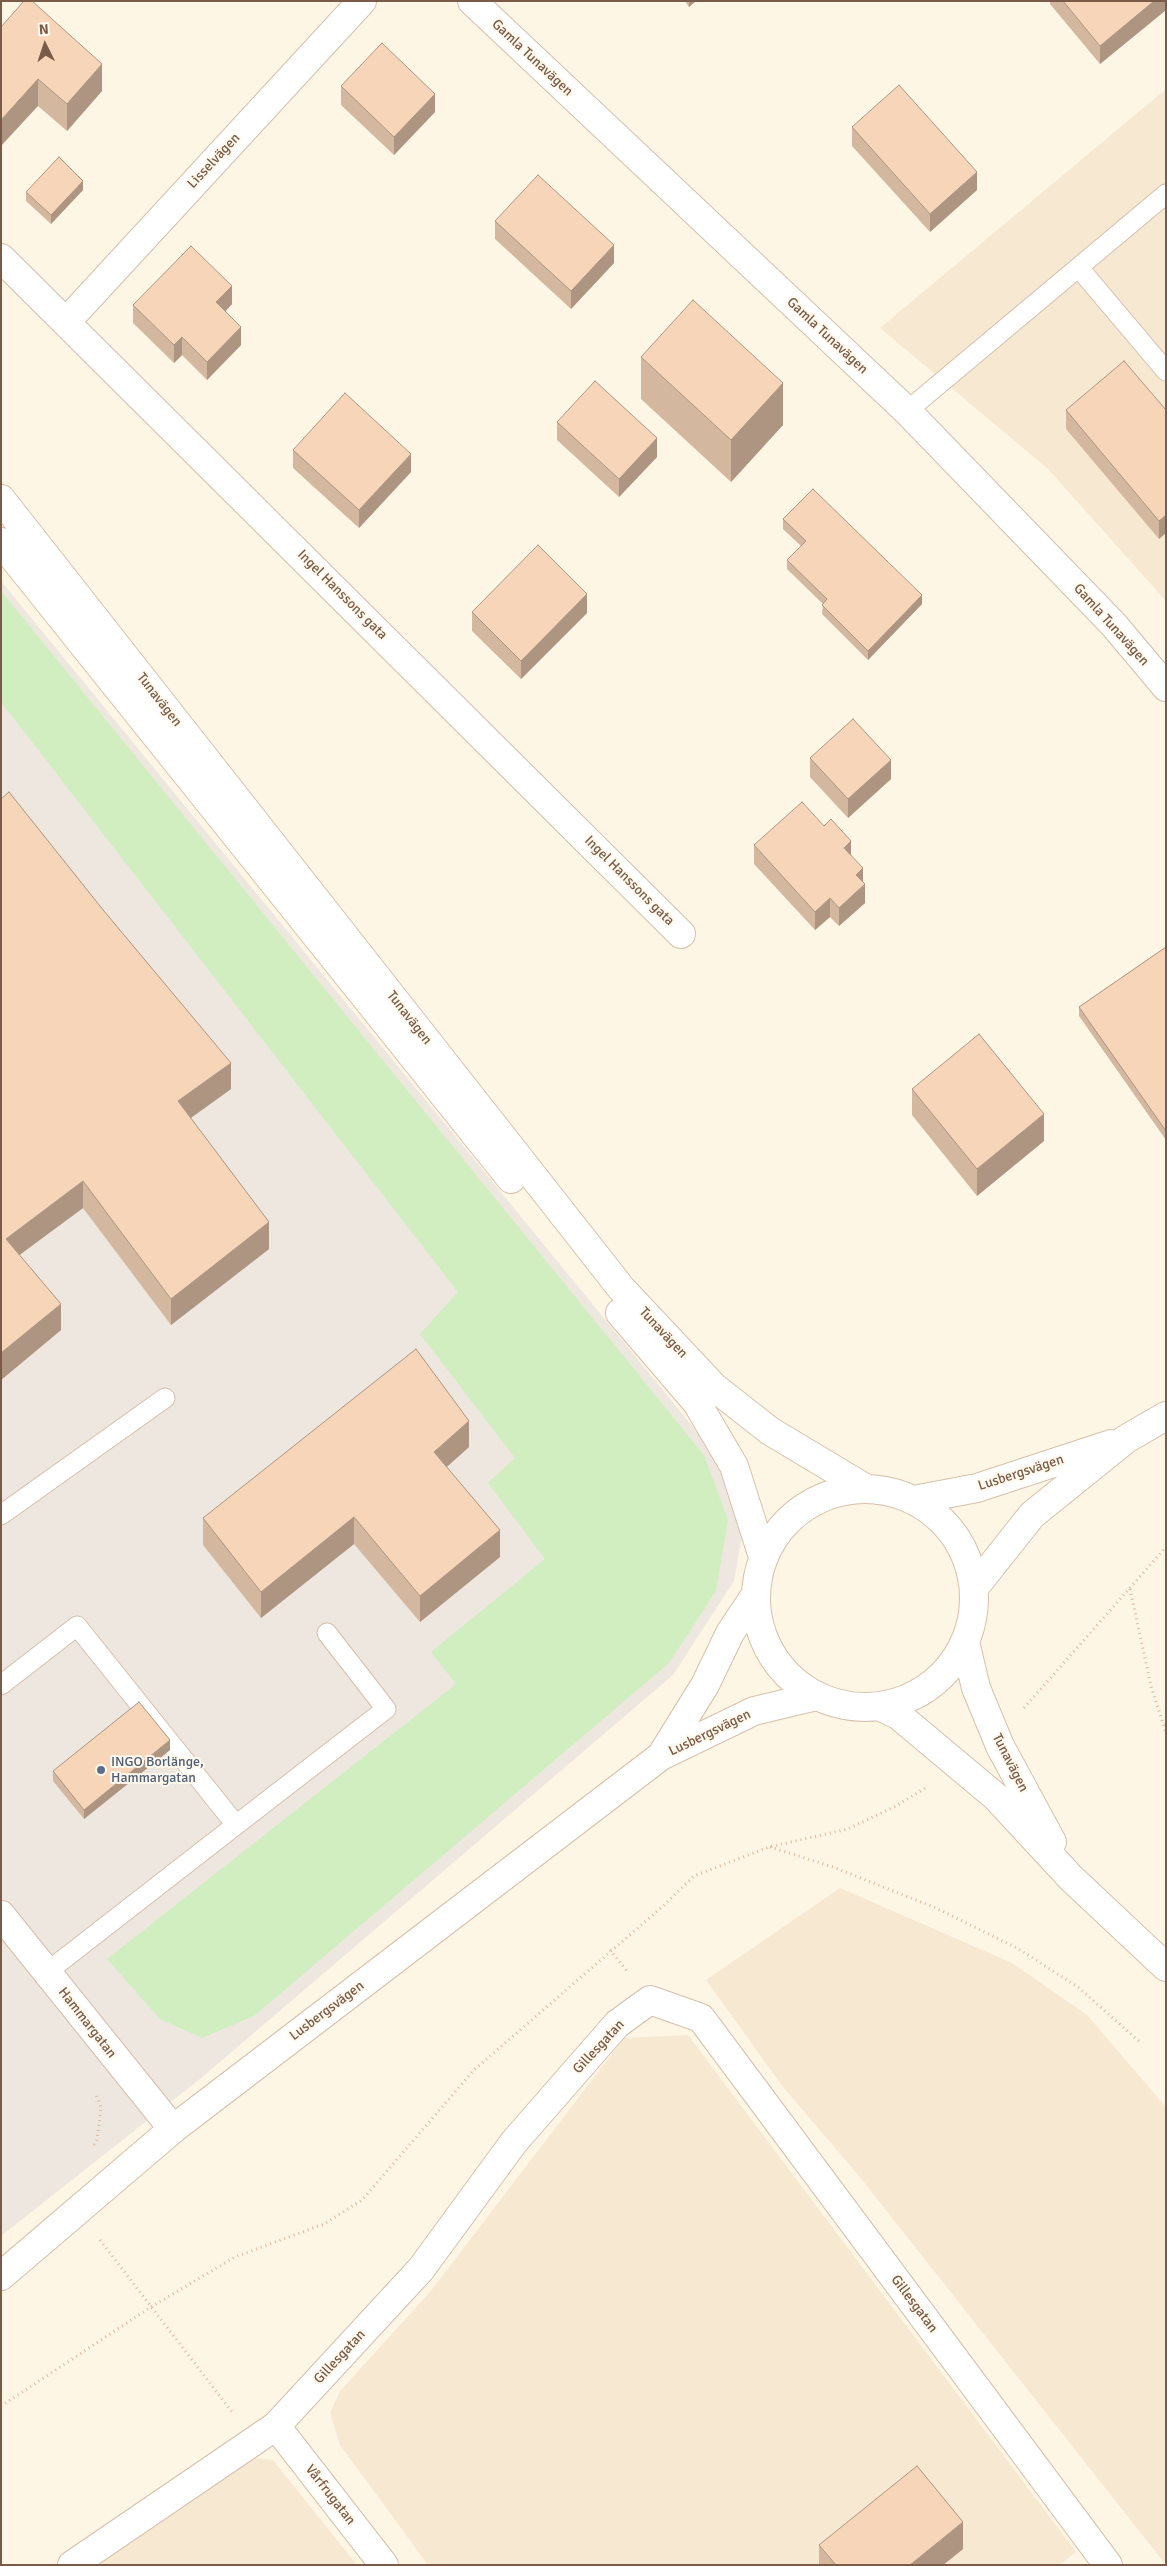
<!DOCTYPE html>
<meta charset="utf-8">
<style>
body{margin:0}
#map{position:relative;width:1167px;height:2566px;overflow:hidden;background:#fef6e5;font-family:Signika,sans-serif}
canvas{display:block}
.frame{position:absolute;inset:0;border:2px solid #7a5b47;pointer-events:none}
.north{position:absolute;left:20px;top:20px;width:50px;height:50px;-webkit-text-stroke:4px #fff9ed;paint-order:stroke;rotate:356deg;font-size:14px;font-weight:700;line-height:20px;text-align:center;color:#7a5b47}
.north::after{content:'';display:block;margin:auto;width:18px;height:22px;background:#7a5b47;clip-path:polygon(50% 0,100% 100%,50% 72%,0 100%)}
</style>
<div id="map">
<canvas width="1167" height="2566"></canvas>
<div class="frame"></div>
<div class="north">N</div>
</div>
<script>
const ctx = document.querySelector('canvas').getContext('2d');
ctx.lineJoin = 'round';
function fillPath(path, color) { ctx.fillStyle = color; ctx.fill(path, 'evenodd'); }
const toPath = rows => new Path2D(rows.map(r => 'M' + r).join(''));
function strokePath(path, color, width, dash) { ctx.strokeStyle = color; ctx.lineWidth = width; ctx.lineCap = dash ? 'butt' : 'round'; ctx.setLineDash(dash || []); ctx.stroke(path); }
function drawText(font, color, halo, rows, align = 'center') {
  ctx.font = font + ' Signika,sans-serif'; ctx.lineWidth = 4; ctx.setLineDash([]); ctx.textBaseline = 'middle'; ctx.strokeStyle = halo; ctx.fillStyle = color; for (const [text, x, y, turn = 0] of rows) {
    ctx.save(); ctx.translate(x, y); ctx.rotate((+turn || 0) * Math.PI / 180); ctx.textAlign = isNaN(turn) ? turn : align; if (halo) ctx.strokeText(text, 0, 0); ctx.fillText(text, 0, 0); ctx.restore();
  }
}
const residential = toPath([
 [1166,89,1166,601,1048,469,880,328],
 [840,1888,1012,1963,1087,2015,1166,2107,1166,2565,859,2176,783,2087,706,1980],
 [688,2035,1076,2552,1060,2565,428,2565,340,2445,330,2413,340,2391,430,2292,624,2038],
 [244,2457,273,2460,357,2565,98,2565]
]);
const industrial = toPath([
 [1,581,720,1460,744,1524,734,1581,673,1675,200,2079,1,2236]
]);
const green = toPath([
 [1,591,704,1455,728,1520,716,1591,669,1663,254,2016,202,2038,160,2019,107,1959,456,1684,431,1652,545,1559,488,1483,515,1458,420,1334,458,1292,1,702]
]);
const path = toPath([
 [1130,1589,1151,1686,1166,1733],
 [1024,1708,1166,1547],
 [770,1847,833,1867,936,1908,1017,1948,1078,1987,1141,2043],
 [610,1950,627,1971],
 [94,2145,97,2140,101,2107,96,2095],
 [100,2240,232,2412],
 [1,2406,151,2307,235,2257,324,2224,362,2200,474,2070,662,1907,694,1876,769,1847,848,1829,896,1806,927,1787]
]);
const lane = toPath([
 [1079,268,1166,371],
 [907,411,1166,194],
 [1,1515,165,1398],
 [1,1685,77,1626,236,1825,47,1972],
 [236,1825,386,1709,327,1633]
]);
const street = toPath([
 [472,1,907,411,1114,625,1166,687],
 [1,258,681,934],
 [67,321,362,1],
 [1,1915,173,2129],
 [276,2426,384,2565],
 [72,2565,276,2426,421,2269,514,2142,617,2024,650,2000,701,2018,1108,2565]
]);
const secondary = toPath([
 [1,499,621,1288,714,1387,770,1431,865,1488],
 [1,542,511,1179],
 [620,1313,697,1403,734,1466,763,1557],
 '756 1598a109 109 0 1 1 218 0a109 109 0 1 1-218 0Z',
 [914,1500,977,1488,1111,1444],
 [974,1588,1032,1515,1126,1439,1166,1416],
 [965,1642,976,1688,1000,1746,1052,1842],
 [879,1706,898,1715,996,1797,1071,1878,1166,1967],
 [661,1756,705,1685,730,1633,756,1594],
 [1,2276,173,2129,661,1756,754,1711,817,1696]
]);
const wall = toPath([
 [685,1,696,1,689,7],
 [1050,1,1166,1,1166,10,1100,64,1050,4],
 [1,27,102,91,67,131,38,106],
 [341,86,435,112,394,155,341,105],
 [852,127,977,190,930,232,852,146],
 [83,190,51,224,26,201,26,192],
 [495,221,614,263,571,309,495,239],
 [232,304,225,312,241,345,207,380,182,355,174,363,133,323,133,305],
 [641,357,783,425,731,482,641,399],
 [1066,410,1166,410,1159,539,1066,429],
 [557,422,657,457,619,497,557,440],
 [293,450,411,472,359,528,293,468],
 [783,519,922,604,868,660,822,614,823,604,787,569,787,560,801,546,783,529],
 [472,612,587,613,521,679,472,631],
 [810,758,891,779,848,818,810,777],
 [1,799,231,1089,191,1118,269,1249,171,1325,83,1208,19,1255,61,1330,1,1380],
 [754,845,851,856,863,881,865,903,839,926,830,917,815,930,754,864],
 [1166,947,1166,1140,1079,1016,1079,1007],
 [912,1089,1044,1141,977,1196,912,1115],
 [469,1447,447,1467,500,1557,420,1622,354,1544,261,1618,203,1545,203,1518],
 [170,1750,84,1819,53,1781,53,1771],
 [819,2545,963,2549,943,2565,819,2565]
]);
const shadedWall = toPath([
 [689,1,696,1,689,7],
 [1154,1,1166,1,1166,10,1100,64,1100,46],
 [102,64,102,91,67,131,67,104],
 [38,79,38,106,1,146,1,120],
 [435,94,435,112,394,155,394,137],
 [977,172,977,190,930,232,930,214],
 [83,181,83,190,51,224,51,215],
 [614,245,614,263,571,309,571,291],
 [232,286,232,304,216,321,216,302],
 [241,327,241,345,207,380,207,362],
 [182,337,182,355,174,363,174,345],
 [783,383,783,425,731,482,731,440],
 [657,438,657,457,619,497,619,479],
 [411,454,411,472,359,528,359,510],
 [1166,515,1166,533,1159,539,1159,521],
 [587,594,587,613,521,679,521,661],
 [922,595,922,604,868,660,868,651],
 [891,760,891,779,848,818,848,799],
 [851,841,851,860,844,848],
 [863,868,863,887,865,884,865,903,839,926,839,908,856,875],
 [830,898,830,917,815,930,815,912],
 [231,1063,231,1089,178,1127,178,1101],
 [1044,1114,1044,1141,977,1196,977,1169],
 [83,1181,83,1208,6,1265,6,1239],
 [269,1222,269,1249,171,1325,171,1299],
 [61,1304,61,1330,1,1380,1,1353],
 [469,1421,469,1447,434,1478,434,1452],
 [354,1517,354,1544,261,1618,261,1592],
 [500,1530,500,1557,420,1622,420,1596],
 [170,1740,170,1750,84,1819,84,1810],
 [963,2522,963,2549,943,2565,910,2565]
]);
const building = toPath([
 [24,1,32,1,102,64,67,104,38,79,1,120,1,27,24,1],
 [1063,1,1154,1,1100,46,1063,1],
 [382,43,435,94,394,137,341,86,382,43],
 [899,85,977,172,930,214,852,127,899,85],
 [59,157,83,181,51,215,26,192,59,157],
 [538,175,614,245,571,291,495,221,538,175],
 [191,246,232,286,216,302,241,327,207,362,182,337,174,345,133,305,191,246],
 [693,300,783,383,731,440,641,357,693,300],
 [1124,361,1166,410,1166,515,1159,521,1066,410,1124,361],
 [595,381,657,438,619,479,557,422,595,381],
 [345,393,411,454,359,510,293,450,345,393],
 [813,489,922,595,868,651,822,605,827,599,787,560,806,541,783,519,813,489],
 [538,545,587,594,521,661,472,612,538,545],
 [853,719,891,760,848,799,810,758,853,719],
 [9,792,104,911,231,1063,178,1101,269,1222,171,1299,83,1181,6,1239,61,1304,1,1353,1,799,9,792],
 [802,802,824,826,831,819,851,841,844,848,863,868,856,875,865,884,839,908,830,898,815,912,754,845,802,802],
 [1166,947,1166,1131,1079,1007,1166,947],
 [979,1034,1044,1114,977,1169,912,1089,979,1034],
 [416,1349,469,1421,434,1452,500,1530,420,1596,354,1517,261,1592,203,1518,416,1349],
 [139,1702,170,1740,84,1810,53,1771,139,1702],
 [917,2466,963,2522,910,2565,836,2565,819,2545,917,2466]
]);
const markers = [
 [101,1770,5,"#5c6f8a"]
];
const streetNames = [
 ["Gamla Tunavägen",532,58,43],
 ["Lisselvägen",214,161,-47],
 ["Gamla Tunavägen",827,336,43],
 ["Ingel Hanssons gata",342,595,45],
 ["Gamla Tunavägen",1111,625,48],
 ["Tunavägen",159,700,52],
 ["Ingel Hanssons gata",629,881,45],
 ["Tunavägen",409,1018,52],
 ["Tunavägen",663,1333,47],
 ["Lusbergsvägen",1021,1473,-18],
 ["Lusbergsvägen",710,1733,-26],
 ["Tunavägen",1010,1763,63],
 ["Lusbergsvägen",327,2011,-37],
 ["Hammargatan",87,2023,52],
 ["Gillesgatan",599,2047,-47],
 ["Gillesgatan",914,2304,53],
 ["Gillesgatan",340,2357,-47],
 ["Vårfrugatan",330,2495,52]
];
const serviceNames = [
 ["INGO Borlänge,",111,1762],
 ["Hammargatan",111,1778]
];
fillPath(residential, '#f7e8d2');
fillPath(industrial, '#eee7df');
fillPath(green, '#d1eec1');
strokePath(lane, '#d4bfac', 21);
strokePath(street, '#d4bfac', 30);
strokePath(secondary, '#d7c0a9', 30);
strokePath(path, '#dcb89c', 3, [1, 4]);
strokePath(lane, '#fff', 19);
strokePath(street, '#fff', 28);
strokePath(secondary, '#fff', 28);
fillPath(wall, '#d4b79f');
fillPath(shadedWall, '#ad9582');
fillPath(building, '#f7d5b9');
strokePath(building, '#ad9582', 1);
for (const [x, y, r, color] of markers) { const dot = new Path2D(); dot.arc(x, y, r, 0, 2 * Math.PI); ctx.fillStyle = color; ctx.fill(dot); strokePath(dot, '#fff9ed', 2); }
drawText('14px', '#7a5b47', '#fff9ed', streetNames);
drawText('14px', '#4e5e75', '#fff9ed', serviceNames, 'left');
</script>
